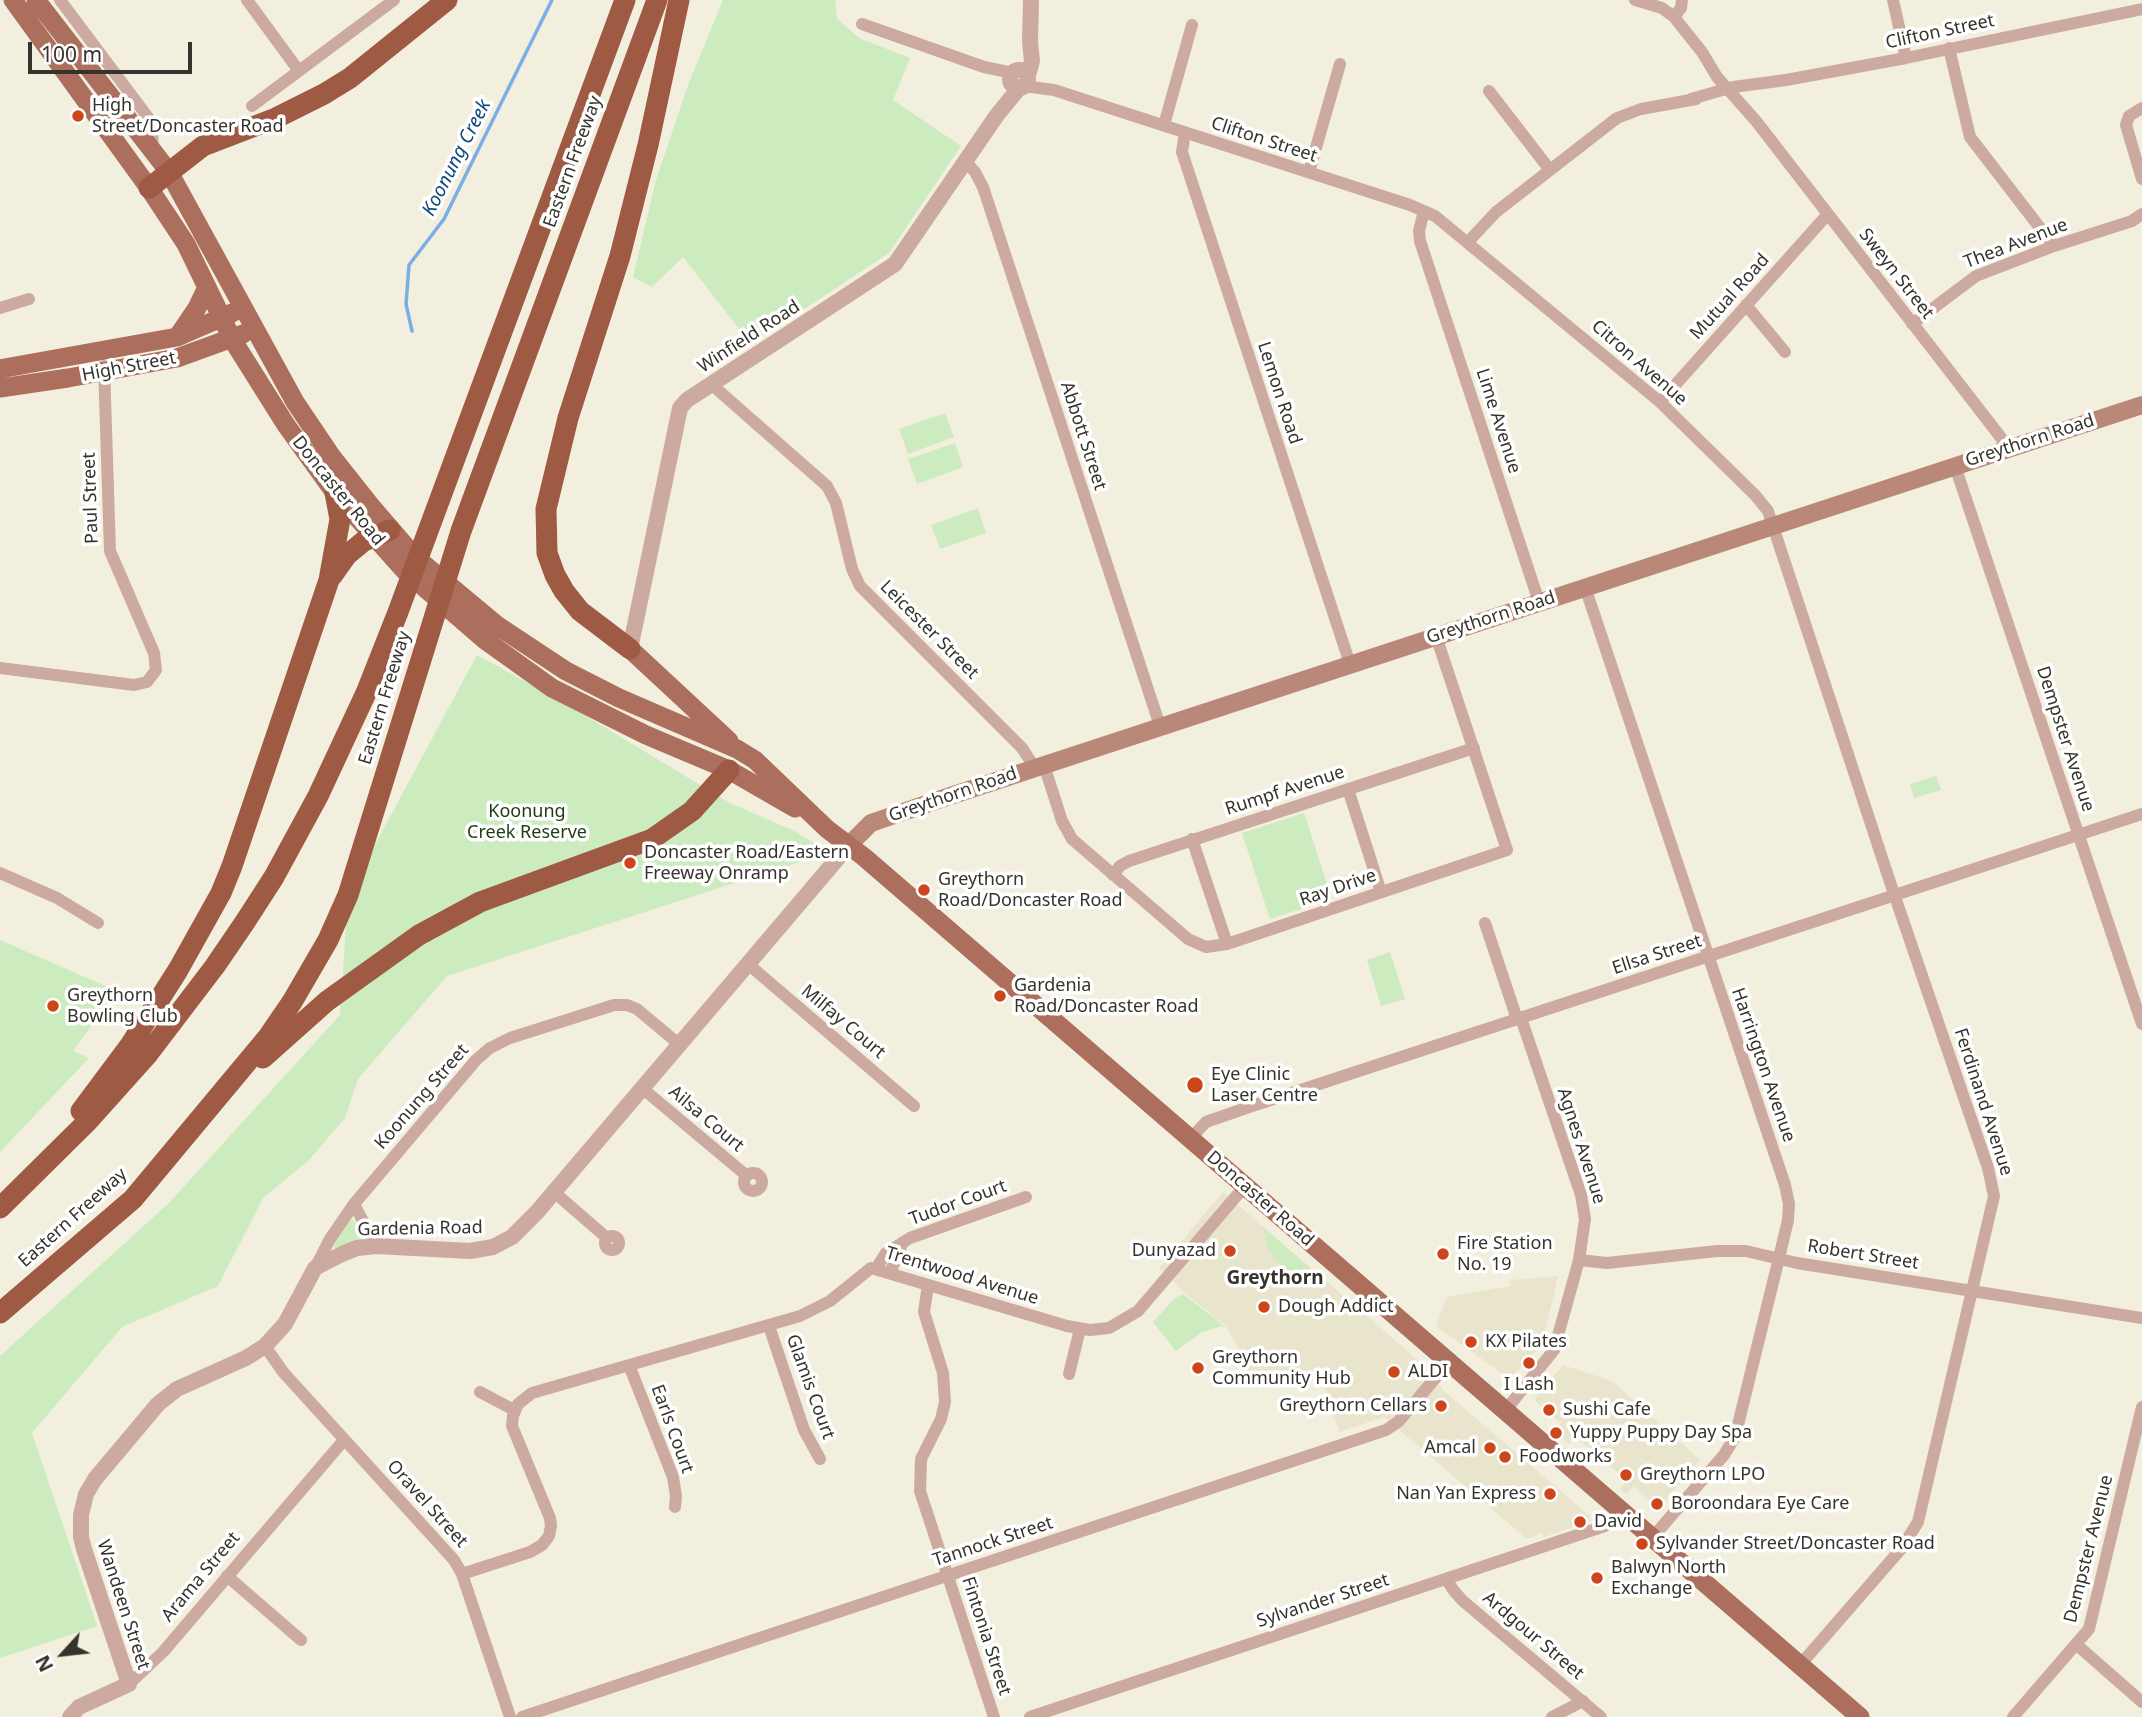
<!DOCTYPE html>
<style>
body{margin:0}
#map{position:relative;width:2142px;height:1717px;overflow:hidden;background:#f2efdf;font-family:"Noto Sans",sans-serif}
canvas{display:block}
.north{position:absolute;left:28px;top:1619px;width:70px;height:70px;-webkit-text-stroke:5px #fff;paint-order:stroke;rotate:243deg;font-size:19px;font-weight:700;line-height:28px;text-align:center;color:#34332c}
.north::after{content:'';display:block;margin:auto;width:24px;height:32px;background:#34332c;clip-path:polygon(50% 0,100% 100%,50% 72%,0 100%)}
.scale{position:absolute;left:28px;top:42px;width:164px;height:32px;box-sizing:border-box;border:4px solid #34332c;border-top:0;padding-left:9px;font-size:21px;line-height:24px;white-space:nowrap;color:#34332c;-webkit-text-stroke:5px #fff;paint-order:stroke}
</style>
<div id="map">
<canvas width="2142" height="1717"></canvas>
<div class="north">N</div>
<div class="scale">100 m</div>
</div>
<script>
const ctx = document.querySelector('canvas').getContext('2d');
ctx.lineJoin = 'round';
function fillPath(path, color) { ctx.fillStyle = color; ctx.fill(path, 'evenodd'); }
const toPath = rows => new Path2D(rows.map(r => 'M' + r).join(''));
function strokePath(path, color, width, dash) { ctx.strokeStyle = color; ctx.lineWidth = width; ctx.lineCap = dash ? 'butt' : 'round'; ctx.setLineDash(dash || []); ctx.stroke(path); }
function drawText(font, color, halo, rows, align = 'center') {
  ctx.font = font + ' "Noto Sans",sans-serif'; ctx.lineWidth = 7; ctx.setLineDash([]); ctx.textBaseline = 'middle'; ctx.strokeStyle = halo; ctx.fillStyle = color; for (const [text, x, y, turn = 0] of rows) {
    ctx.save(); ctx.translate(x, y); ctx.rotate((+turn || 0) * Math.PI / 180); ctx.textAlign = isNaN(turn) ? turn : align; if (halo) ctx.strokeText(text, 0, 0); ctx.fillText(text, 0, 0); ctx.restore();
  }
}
const built = toPath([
 [1223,1192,1427,1368,1443,1390,1591,1517,1585,1523,1544,1537,1542,1533,1527,1539,1384,1417,1339,1432,1319,1371,1255,1389,1246,1363,1226,1326,1187,1295,1159,1268],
 [1558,1276,1542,1345,1510,1378,1508,1378,1436,1326,1447,1297,1510,1286,1510,1280],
 [1563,1365,1612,1381,1700,1460,1658,1508,1634,1486,1626,1494,1620,1489,1627,1481,1575,1436,1569,1444,1554,1431,1562,1421,1559,1422,1534,1400]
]);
const green = toPath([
 [723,0,835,0,837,19,859,38,910,58,893,100,961,146,889,253,751,344,683,257,652,287,633,277,656,180,688,85],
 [945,413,954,437,908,454,899,429],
 [955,443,963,467,917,484,908,459],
 [978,508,986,533,940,549,931,525],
 [477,655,566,704,730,803,794,831,828,851,819,863,815,857,447,976,358,1079,345,1118,308,1161,263,1198,218,1286,122,1327,32,1433,97,1626,0,1658,0,1356,168,1204,340,1015,348,895],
 [1936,776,1941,790,1914,798,1910,784],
 [1304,813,1332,899,1270,919,1242,833],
 [0,940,117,991,73,1051,89,1058,0,1152],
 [1390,952,1405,999,1381,1006,1367,960],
 [351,1219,355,1222,363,1240,335,1249,334,1245],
 [1263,1227,1310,1268,1300,1274,1288,1275,1268,1248],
 [1183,1294,1227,1328,1222,1326,1202,1332,1176,1351,1153,1322,1175,1298]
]);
const stream = toPath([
 [412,331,406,304,409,265,444,219,552,0]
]);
const minor = toPath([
 [60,0,150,120,152,128,153,151],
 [247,0,299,71],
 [1635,0,1662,8,1674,17,1702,52,1717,77,1756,121,2009,448],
 [1893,0,1906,58],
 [1674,17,1681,8,1682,0],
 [862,24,984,67,1013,73],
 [1949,48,1970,137,2054,246],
 [1024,86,1054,90,1410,205,1435,216,1660,402,1755,495,1768,511,1891,885,1988,1168,1994,1196,1918,1522,1901,1549,1800,1665],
 [1489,91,1550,170],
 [1691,99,1733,87,1786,80,1906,58,2142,9],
 [252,106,394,0],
 [2142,108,2129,116,2126,125,2142,179],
 [1164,125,1192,25],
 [1185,132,1182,152,1350,664],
 [965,161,975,172,983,187,1160,726],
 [1309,172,1340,64],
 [1424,211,1419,231,1420,241,1539,602],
 [1468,242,1496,212,1617,118,1641,109,1696,99],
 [1746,305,1785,352],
 [0,308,29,299],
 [1912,324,1976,276,2054,246,2132,221,2142,214],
 [711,384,827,486,836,503,852,569,860,586,1022,748,1035,768],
 [1660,402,1827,215],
 [1955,466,2142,1024],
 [1585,587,1785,1185,1789,1204,1788,1220,1779,1258,1735,1437,1724,1455,1652,1538],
 [0,668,134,685,147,682,156,670,154,653,110,551,104,366],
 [1044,765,1062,821,1072,839,1188,939,1206,947,1227,944,1507,850,1436,636],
 [1348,789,1381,892],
 [1192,839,1227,944],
 [0,873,57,898,98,923],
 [1113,875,1120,866,1129,861,1474,748],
 [1485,923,1515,1013,1523,1024,1581,1195,1585,1219,1579,1260,1554,1350,1505,1411],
 [748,964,914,1106],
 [642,1088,747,1176],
 [1190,1139,1206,1122,1249,1107,2142,814],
 '744 1182a9 9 0 1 1 18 0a9 9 0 1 1-18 0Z',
 [554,1192,607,1238],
 [354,1204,376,1246],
 '605 1243a7 7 0 1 1 14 0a7 7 0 1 1-14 0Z',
 [1579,1260,1607,1263,1717,1251,1746,1251,1797,1263,2142,1318],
 [315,1268,330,1239,354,1204,476,1060,490,1048,510,1038,614,1005,627,1005,637,1009,680,1045],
 [876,1269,886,1253,910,1238,1026,1197],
 [890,1273,903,1242],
 [928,1285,924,1312,943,1373,945,1402,941,1419,921,1459,920,1491,994,1717],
 [769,1326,804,1430,820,1459],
 [265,1346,283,1372,454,1560,462,1574,510,1717],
 [629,1365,673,1477,676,1496,675,1507],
 [1069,1374,1080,1329],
 [480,1392,514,1410],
 [462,1574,530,1552,542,1545,549,1536,551,1526,550,1518,512,1426,513,1416,518,1404,532,1393,800,1316,830,1301,871,1268,1067,1326,1090,1330,1109,1328,1138,1311,1245,1186],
 [227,1576,301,1640],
 [1446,1579,1454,1591,1463,1601,1601,1717],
 [2077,1645,2142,1702],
 [129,1684,163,1652,344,1440],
 [522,1717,1386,1430,1398,1422,1449,1362],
 [1030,1717,1605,1526,1623,1512],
 [1552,1717,1583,1701],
 [2013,1717,2089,1629,2142,1407]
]);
const tertiary = toPath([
 '1010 79a9 9 0 1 1 18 0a9 9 0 1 1-18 0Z',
 [1028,75,1032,61,1030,42,1031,0],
 [630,649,680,408,687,400,895,264,997,115,1020,87],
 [70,1717,79,1707,129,1684,84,1549,81,1537,81,1515,86,1494,95,1479,158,1404,177,1389,246,1358,265,1346,285,1324,315,1268,342,1254,357,1248,376,1246,470,1251,493,1247,512,1237,537,1212,849,845]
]);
const secondary = toPath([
 [849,845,871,823,944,798,2142,405]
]);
const primary = toPath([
 [13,0,149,188,186,244,232,339,286,425,335,493,404,570,485,640,552,688,646,735,729,770,795,808],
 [36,0,169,172,295,402,332,457,370,505,414,556,498,626,566,671,619,698,737,749,755,760,827,829,864,857,1860,1717],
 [178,336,197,308,207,287],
 [0,369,177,337,232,313],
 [0,388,68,378,177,358,243,334],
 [630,649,729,741]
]);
const motorway = toPath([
 [149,188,203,146,276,118,324,94,350,78,447,0],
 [332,576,347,555,364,541,390,530],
 [630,649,580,611,564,591,555,575,547,553,546,509,568,418,620,256,648,145,679,0],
 [263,1058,327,1001,419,935,480,902,652,839,692,811,729,770],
 [81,1111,131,1044,178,970,221,893,232,866,329,580,340,519,335,493],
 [0,1208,88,1121,148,1054,215,966,245,922,274,877,318,796,366,693,398,612,625,0],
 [0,1313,133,1199,268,1037,292,1002,328,940,348,895,461,531,657,0]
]);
const markers = [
 [78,116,7,"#cd4518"],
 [630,863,7,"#cd4518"],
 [924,890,7,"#cd4518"],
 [1000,996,7,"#cd4518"],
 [53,1006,7,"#cd4518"],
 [1195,1085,9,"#cd4518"],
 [1230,1251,7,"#cd4518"],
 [1443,1254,7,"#cd4518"],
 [1264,1307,7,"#cd4518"],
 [1471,1342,7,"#cd4518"],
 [1529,1363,7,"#cd4518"],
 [1198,1368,7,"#cd4518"],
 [1394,1372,7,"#cd4518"],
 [1441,1406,7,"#cd4518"],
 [1549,1410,7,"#cd4518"],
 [1556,1433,7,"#cd4518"],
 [1490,1448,7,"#cd4518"],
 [1505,1457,7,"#cd4518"],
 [1626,1475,7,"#cd4518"],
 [1550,1494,7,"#cd4518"],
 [1657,1504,7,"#cd4518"],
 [1580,1522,7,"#cd4518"],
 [1642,1544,7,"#cd4518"],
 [1597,1578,7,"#cd4518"]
];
const streetNames = [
 ["Clifton Street",1940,32,-12],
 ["Clifton Street",1264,140,18],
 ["Eastern Freeway",573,162,-70],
 ["Thea Avenue",2016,244,-21],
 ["Sweyn Street",1896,274,52],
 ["Mutual Road",1730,297,-48],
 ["Winfield Road",749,337,-33],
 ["Citron Avenue",1639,363,41],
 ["High Street",129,367,-11],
 ["Lemon Road",1279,393,72],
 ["Lime Avenue",1498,421,72],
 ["Abbott Street",1083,436,72],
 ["Greythorn Road",2030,441,-18],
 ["Doncaster Road",338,491,51],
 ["Paul Street",91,498,-92],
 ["Greythorn Road",1491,618,-18],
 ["Leicester Street",929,630,45],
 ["Eastern Freeway",385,698,-73],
 ["Dempster Avenue",2065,739,72],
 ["Rumpf Avenue",1285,791,-18],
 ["Greythorn Road",953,795,-19],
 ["Ray Drive",1338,888,-19],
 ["Ellsa Street",1657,955,-18],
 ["Milfay Court",843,1022,40],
 ["Harrington Avenue",1763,1065,71],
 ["Koonung Street",422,1097,-49],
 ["Ferdinand Avenue",1983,1102,72],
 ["Ailsa Court",706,1119,40],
 ["Agnes Avenue",1581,1146,72],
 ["Doncaster Road",1260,1199,41],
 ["Tudor Court",958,1203,-20],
 ["Eastern Freeway",73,1218,-42],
 ["Gardenia Road",420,1229,-1],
 ["Robert Street",1863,1255,9],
 ["Trentwood Avenue",962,1276,17],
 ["Glamis Court",810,1387,70],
 ["Earls Court",672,1429,70],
 ["Oravel Street",427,1504,48],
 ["Tannock Street",993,1542,-18],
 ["Dempster Avenue",2089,1549,-76],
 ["Arama Street",201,1577,-50],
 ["Sylvander Street",1323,1601,-18],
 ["Wandeen Street",123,1605,72],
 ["Fintonia Street",986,1636,72],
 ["Ardgour Street",1533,1636,40]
];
const poiNames = [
 ["High",92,106],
 ["Street/Doncaster Road",92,127],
 ["Doncaster Road/Eastern",644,853],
 ["Freeway Onramp",644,874],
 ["Greythorn",938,880],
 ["Road/Doncaster Road",938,901],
 ["Gardenia",1014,986],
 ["Road/Doncaster Road",1014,1007],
 ["Greythorn",67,996],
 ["Bowling Club",67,1017],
 ["Eye Clinic",1211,1075],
 ["Laser Centre",1211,1096],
 ["Fire Station",1457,1244],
 ["No. 19",1457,1265],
 ["Dunyazad",1216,1251,"right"],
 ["Dough Addict",1278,1307],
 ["KX Pilates",1485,1342],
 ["Greythorn",1212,1358],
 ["Community Hub",1212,1379],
 ["ALDI",1408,1372],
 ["I Lash",1529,1385,"center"],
 ["Greythorn Cellars",1427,1406,"right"],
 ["Sushi Cafe",1563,1410],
 ["Yuppy Puppy Day Spa",1570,1433],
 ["Amcal",1476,1448,"right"],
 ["Foodworks",1519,1457],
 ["Greythorn LPO",1640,1475],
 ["Nan Yan Express",1536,1494,"right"],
 ["Boroondara Eye Care",1671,1504],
 ["David",1594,1522],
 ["Sylvander Street/Doncaster Road",1656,1544],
 ["Balwyn North",1611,1568],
 ["Exchange",1611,1589]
];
const parkNames = [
 ["Koonung",527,812],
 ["Creek Reserve",527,833]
];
const waterNames = [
 ["Koonung Creek",457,158,-63]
];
const neighbourhoodNames = [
 ["Greythorn",1275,1279]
];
fillPath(built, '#e9e4cc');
fillPath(green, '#ccebbf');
strokePath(stream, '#79afe5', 3.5);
strokePath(minor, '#cdaa9f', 12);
strokePath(tertiary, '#cdaa9f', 16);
strokePath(secondary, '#ba8879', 18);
strokePath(primary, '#ac6f5d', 19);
strokePath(motorway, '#9f5a44', 21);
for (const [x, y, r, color] of markers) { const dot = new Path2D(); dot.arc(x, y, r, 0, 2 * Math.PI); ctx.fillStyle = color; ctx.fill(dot); strokePath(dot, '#fff', 2.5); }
drawText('18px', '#34332c', '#fff', streetNames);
drawText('18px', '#34332c', '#fff', poiNames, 'left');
drawText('18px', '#1e3b10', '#fff', parkNames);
drawText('italic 19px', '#0d487a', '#fff', waterNames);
drawText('bold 19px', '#34332c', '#fff', neighbourhoodNames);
</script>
